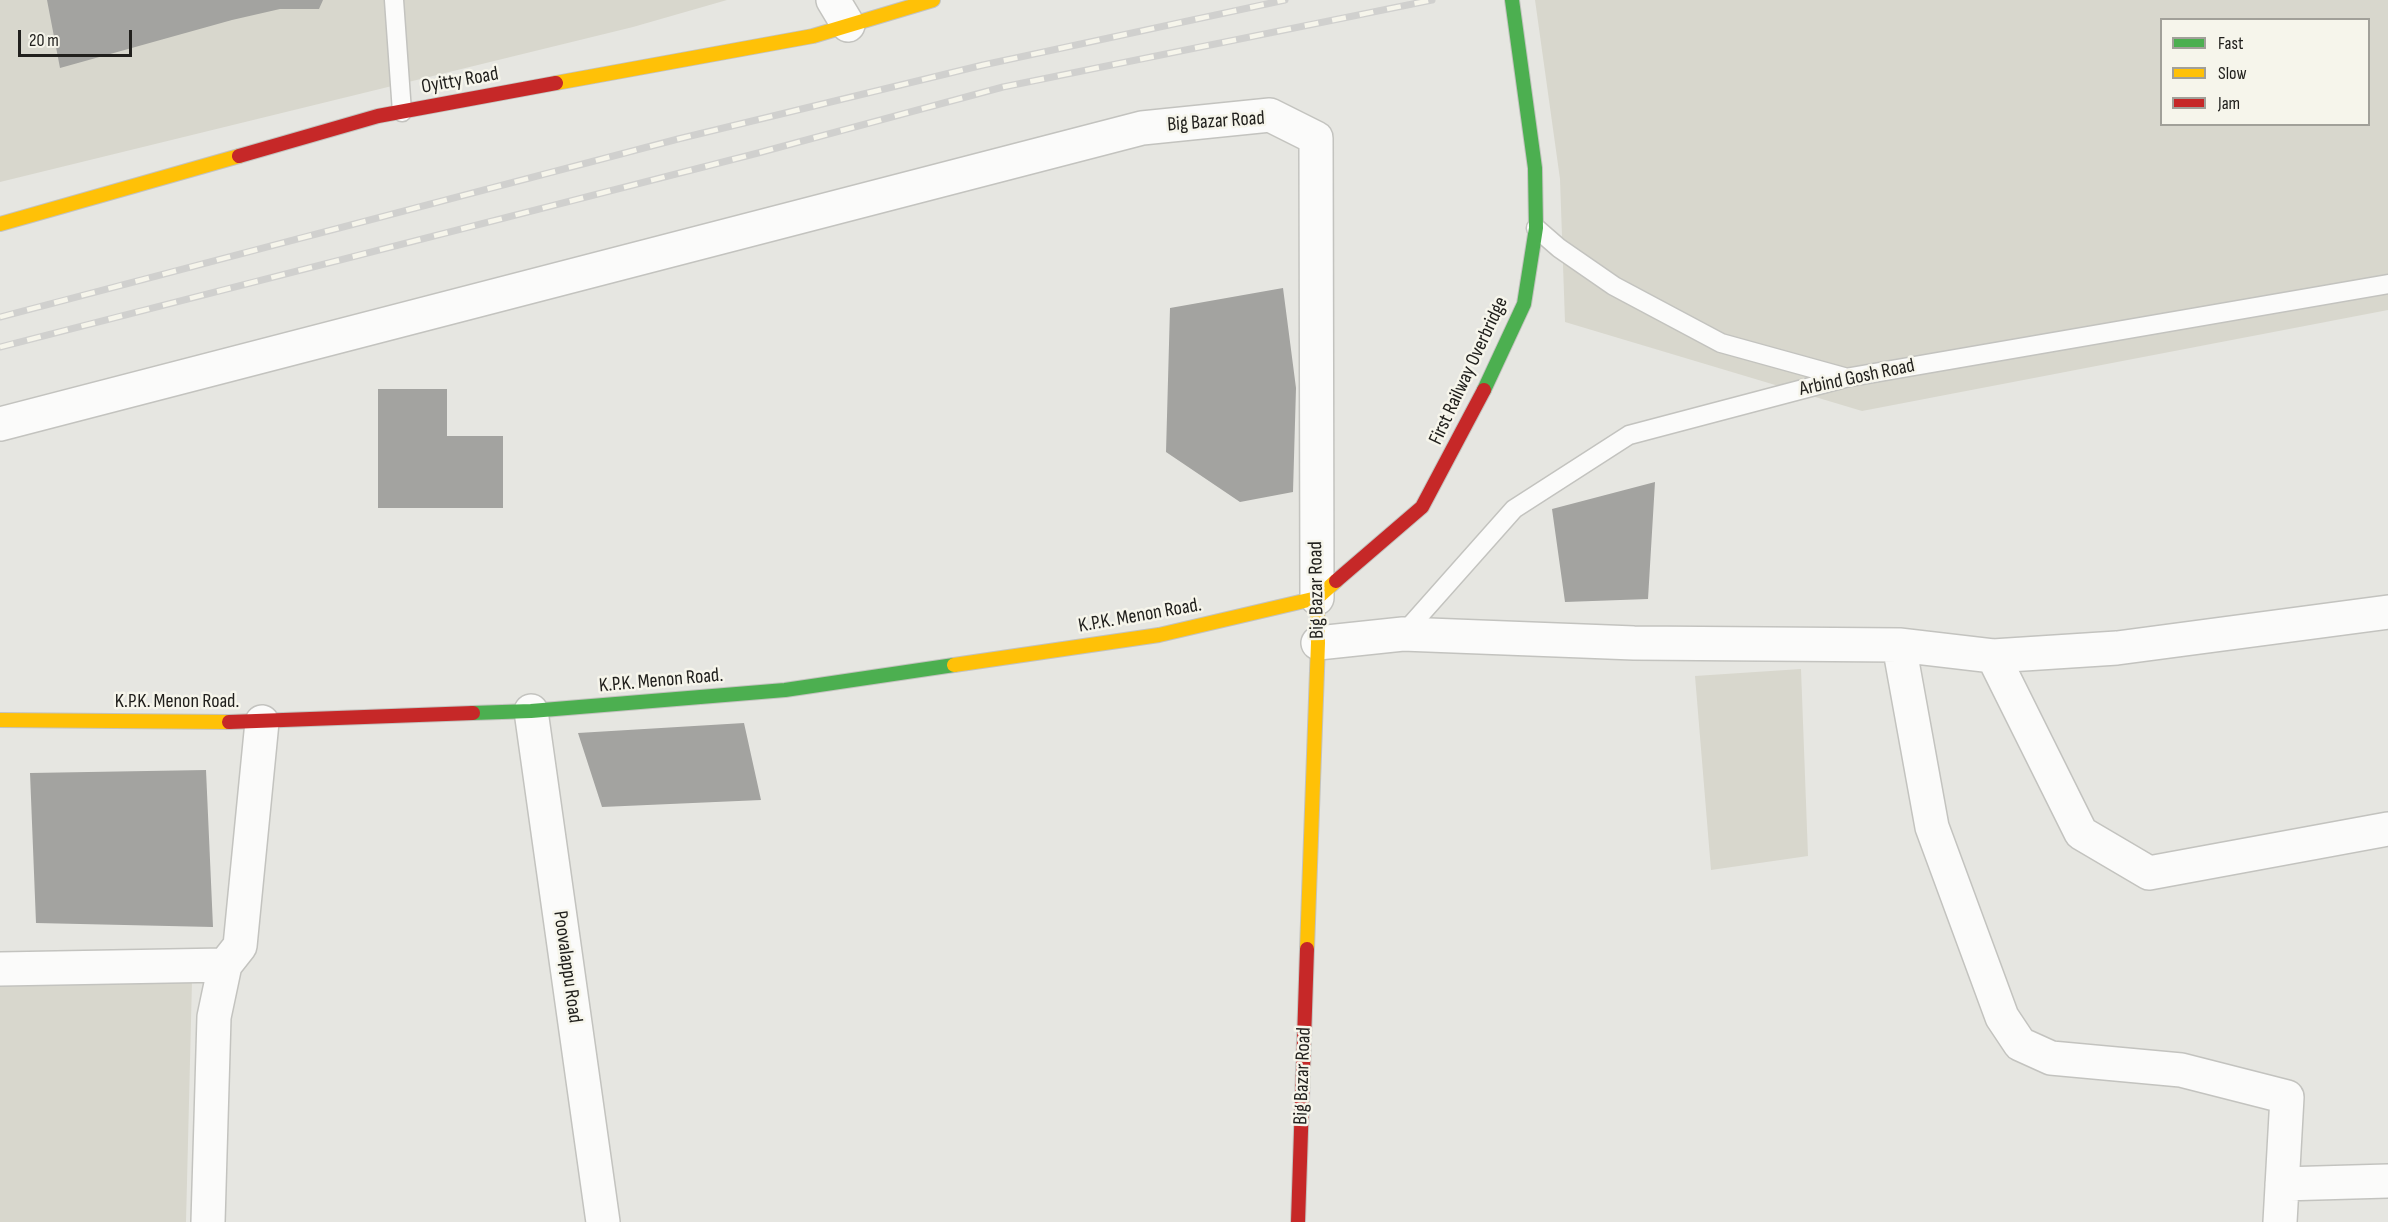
<!DOCTYPE html>
<style>
body{margin:0}
#map{position:relative;width:2388px;height:1222px;overflow:hidden;background:#e6e6e1;font-family:"Sofia Sans Condensed",sans-serif}
canvas{display:block}
.legend{position:absolute;left:2160px;top:18px;width:210px;height:108px;box-sizing:border-box;background:#f6f5eb;border:2px solid #a1a099;margin:0;padding:8px 10px;list-style:none;font-size:18px;color:#21201d}
.legend li{display:flex;align-items:center;gap:12px;height:30px}
.legend b{width:30px;border:2px solid #a1a099}
.scale{position:absolute;left:18px;top:30px;width:114px;height:27px;box-sizing:border-box;border:3px solid #21201d;border-top:0;padding-left:8px;font-size:18px;line-height:21px;white-space:nowrap;color:#21201d;-webkit-text-stroke:4px #f6f5eb;paint-order:stroke}
</style>
<div id="map">
<canvas width="2388" height="1222"></canvas>
<ul class="legend">
<li><b style="height:8px;background:#4caf50"></b>Fast</li>
<li><b style="height:8px;background:#ffc107"></b>Slow</li>
<li><b style="height:8px;background:#c62828"></b>Jam</li>
</ul>
<div class="scale">20 m</div>
</div>
<script>
const ctx = document.querySelector('canvas').getContext('2d');
ctx.lineJoin = 'round';
function fillPath(path, color) { ctx.fillStyle = color; ctx.fill(path, 'evenodd'); }
const toPath = rows => new Path2D(rows.map(r => 'M' + r).join(''));
function strokePath(path, color, width, dash) { ctx.strokeStyle = color; ctx.lineWidth = width; ctx.lineCap = dash ? 'butt' : 'round'; ctx.setLineDash(dash || []); ctx.stroke(path); }
function drawText(font, color, halo, rows, align = 'center') {
  ctx.font = font + ' "Sofia Sans Condensed",sans-serif'; ctx.lineWidth = 5; ctx.setLineDash([]); ctx.textBaseline = 'middle'; ctx.strokeStyle = halo; ctx.fillStyle = color; for (const [text, x, y, turn = 0] of rows) {
    ctx.save(); ctx.translate(x, y); ctx.rotate((+turn || 0) * Math.PI / 180); ctx.textAlign = isNaN(turn) ? turn : align; if (halo) ctx.strokeText(text, 0, 0); ctx.fillText(text, 0, 0); ctx.restore();
  }
}
const built = toPath([
 [0,0,727,0,633,27,0,182],
 [1535,0,2388,0,2388,310,1862,411,1565,322,1560,179],
 [2162,20,2368,20,2368,124,2162,124],
 [1801,669,1808,856,1711,870,1695,676],
 [0,981,192,981,186,1222,0,1222]
]);
const building = toPath([
 [47,0,323,0,319,9,280,9,232,20,60,68],
 [1283,288,1296,388,1293,492,1240,502,1166,452,1170,308],
 [378,389,447,389,447,436,503,436,503,508,378,508],
 [1655,482,1648,599,1565,602,1552,509],
 [744,723,761,800,602,807,578,733],
 [206,770,213,927,36,923,30,773]
]);
const lane = toPath([
 [394,0,402,112],
 [1536,228,1559,248,1614,286,1721,343,1844,377],
 [1403,634,1514,509,1629,435,1845,378,2388,284]
]);
const street = toPath([
 [833,0,848,25],
 [0,424,1142,128,1270,115,1316,138,1317,598],
 [1318,643,1403,634,1634,643,1899,645,1993,656,2117,648,2388,612],
 [1899,645,1932,827,2002,1017,2020,1044,2051,1058,2181,1070,2287,1097,2280,1222],
 [1993,656,2081,833,2149,873,2388,829],
 [531,711,603,1222],
 [0,969,225,965],
 [2282,1184,2388,1181],
 [208,1222,214,1017,225,965,240,946,262,722]
]);
const fast = toPath([
 [1484,390,1524,304,1536,228,1535,168,1512,0],
 [473,713,531,711,785,690,954,665]
]);
const slow = toPath([
 [556,83,813,36,933,0],
 [0,224,239,156],
 [954,665,1159,635,1317,598,1336,581],
 [0,720,229,722],
 [1307,949,1318,643,1317,598]
]);
const jam = toPath([
 [239,156,378,116,556,83],
 [1336,581,1422,507,1484,390],
 [229,722,473,713],
 [1298,1222,1307,949]
]);
const rail = toPath([
 [0,317,678,139,983,65,1285,0],
 [0,347,758,153,1003,87,1432,0]
]);
const streetNames = [
 ["Oyitty Road",460,81,-10],
 ["Big Bazar Road",1216,122,-4],
 ["First Railway Overbridge",1469,371,-65],
 ["Arbind Gosh Road",1857,378,-12],
 ["Big Bazar Road",1317,590,-91],
 ["K.P.K. Menon Road.",1140,616,-10],
 ["K.P.K. Menon Road.",661,681,-5],
 ["K.P.K. Menon Road.",177,702],
 ["Poovalappu Road",567,967,82],
 ["Big Bazar Road",1303,1076,-88]
];
fillPath(built, '#d8d7cd');
fillPath(building, '#a3a3a0');
strokePath(lane, '#c3c3bf', 21);
strokePath(street, '#c3c3bf', 36);
strokePath(fast, '#c3c3bf', 16);
strokePath(slow, '#c3c3bf', 16);
strokePath(jam, '#c3c3bf', 16);
strokePath(lane, '#fbfbfa', 18);
strokePath(street, '#fbfbfa', 33);
strokePath(fast, '#4caf50', 14);
strokePath(slow, '#ffc107', 14);
strokePath(jam, '#c62828', 14);
strokePath(rail, '#d0d0ce', 7);
strokePath(rail, '#f6f5eb', 4.5, [14]);
drawText('20px', '#21201d', '#f6f5eb', streetNames);
</script>
